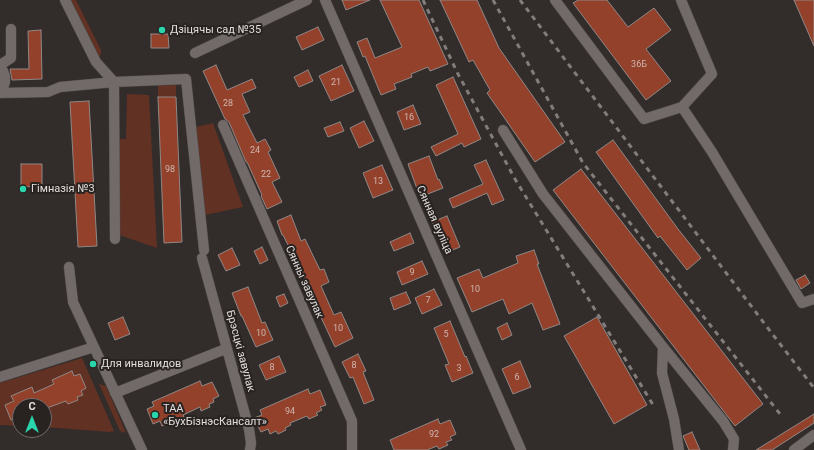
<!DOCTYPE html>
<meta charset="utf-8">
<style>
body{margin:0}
#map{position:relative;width:814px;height:450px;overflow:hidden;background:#322c2b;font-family:Roboto,sans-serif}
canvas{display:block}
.north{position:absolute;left:12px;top:398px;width:40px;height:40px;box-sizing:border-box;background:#282321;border:1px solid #726d6c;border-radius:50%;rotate:0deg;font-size:11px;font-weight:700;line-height:16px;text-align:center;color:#e1dddc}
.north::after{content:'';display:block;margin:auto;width:14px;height:18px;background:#2ad5ac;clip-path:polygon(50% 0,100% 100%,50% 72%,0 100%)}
</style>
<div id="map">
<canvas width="814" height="450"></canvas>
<div class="north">С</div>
</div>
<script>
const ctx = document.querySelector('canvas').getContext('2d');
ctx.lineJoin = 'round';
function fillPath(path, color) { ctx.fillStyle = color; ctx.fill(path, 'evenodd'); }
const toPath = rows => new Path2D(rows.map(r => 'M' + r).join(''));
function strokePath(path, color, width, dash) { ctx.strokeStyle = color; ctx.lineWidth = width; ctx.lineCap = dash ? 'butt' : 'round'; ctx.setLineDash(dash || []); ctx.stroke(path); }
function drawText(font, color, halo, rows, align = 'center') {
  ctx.font = font + ' Roboto,sans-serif'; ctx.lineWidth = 4; ctx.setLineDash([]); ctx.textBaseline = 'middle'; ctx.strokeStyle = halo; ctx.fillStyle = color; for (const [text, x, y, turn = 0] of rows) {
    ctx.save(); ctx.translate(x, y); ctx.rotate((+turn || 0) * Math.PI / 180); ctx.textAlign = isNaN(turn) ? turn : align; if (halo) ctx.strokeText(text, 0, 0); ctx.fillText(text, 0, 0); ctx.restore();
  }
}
const green = toPath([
 [70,0,76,0,101,50,101,53,100,56,97,57],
 [176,82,176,97,158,97,158,83],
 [127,94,149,95,157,248,119,235,118,139,126,139],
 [213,123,243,207,205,215,196,127],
 [82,358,114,431,110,432,44,427,44,406,20,406,20,426,0,425,0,383],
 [99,384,106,386,126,433,120,431]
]);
const building = toPath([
 [342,0,370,0,346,10,342,0],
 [380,0,419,0,448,64,430,71,428,67,411,74,412,77,394,84,396,89,381,95,365,56,363,57,357,42,367,38,375,58,402,47,380,0],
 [440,0,477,0,499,48,565,142,535,162,487,93,490,90,473,60,469,62,440,0],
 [578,0,607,0,628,27,654,8,671,30,646,49,671,81,646,100,573,3,578,0],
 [794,0,814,0,814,46,794,0],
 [318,27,324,40,302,50,296,37,318,27],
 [41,30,42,79,12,80,10,69,29,69,28,31,41,30],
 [151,34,168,34,169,48,151,48,151,34],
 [216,65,227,90,252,79,256,88,242,94,250,112,243,115,257,143,265,139,271,150,268,152,280,178,272,182,282,202,267,209,261,196,262,195,247,162,246,162,229,122,225,119,203,71,216,65],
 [342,65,354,91,331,101,319,76,342,65],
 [308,70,313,81,299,87,294,77,308,70],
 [453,77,481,139,464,147,462,143,436,156,431,147,458,134,436,85,453,77],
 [158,97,176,97,182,242,164,243,158,97],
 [89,101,97,246,78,247,70,102,89,101],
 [413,105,421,124,404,130,397,112,413,105],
 [364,121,374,141,359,148,350,128,364,121],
 [340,122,344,131,328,137,324,128,340,122],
 [613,140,678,229,701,258,687,270,660,236,658,238,596,152,613,140],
 [429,156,438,180,439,179,443,188,420,197,408,164,429,156],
 [486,160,504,200,492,205,487,193,453,208,449,199,483,184,474,165,486,160],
 [21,164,42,164,42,186,21,187,21,164],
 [382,165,393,190,373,198,363,173,382,165],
 [581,169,763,404,735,426,553,190,581,169],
 [291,215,301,241,305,239,320,270,324,269,329,282,321,286,334,315,341,312,353,338,335,347,318,311,316,312,309,298,312,296,298,264,298,265,283,235,282,235,277,221,291,215],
 [447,216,460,247,445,253,432,222,447,216],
 [410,233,414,243,394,251,390,242,410,233],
 [262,247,268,260,260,264,254,251,262,247],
 [232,248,240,265,226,271,218,255,232,248],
 [534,250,539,264,537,264,560,324,543,330,532,303,509,314,503,299,472,312,457,278,479,269,483,278,518,263,516,256,534,250],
 [422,261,428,274,402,285,397,272,422,261],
 [805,275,810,283,801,289,796,280,805,275],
 [248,287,262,323,265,322,273,340,256,347,242,316,241,316,232,293,248,287],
 [434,289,442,305,422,314,415,298,434,289],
 [406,292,411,303,394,310,390,298,406,292],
 [284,294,288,303,280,307,276,297,284,294],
 [123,317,130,334,115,340,108,323,123,317],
 [597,317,647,405,614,424,564,336,597,317],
 [450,321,465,357,466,356,473,373,452,382,445,365,449,364,434,328,450,321],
 [507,323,512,335,502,340,497,328,507,323],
 [358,354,366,371,363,372,374,400,364,404,353,377,350,378,342,362,358,354],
 [279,356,286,372,266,380,259,365,279,356],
 [520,361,531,387,513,394,502,369,520,361],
 [72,371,74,376,80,374,86,388,81,391,83,395,77,397,78,400,68,404,66,401,44,409,44,406,20,406,20,416,11,420,5,405,14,401,11,396,32,387,34,393,54,384,52,380,72,371],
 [200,381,202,386,212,382,219,396,213,399,214,402,209,404,210,407,201,411,200,407,183,415,184,417,177,420,178,422,170,425,169,423,162,426,160,421,153,424,147,409,154,406,152,402,200,381],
 [308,389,310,394,320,390,326,405,320,407,322,410,316,413,318,415,309,419,307,416,290,423,291,425,285,428,286,430,278,434,276,431,270,434,268,429,261,432,254,418,262,415,260,410,308,389],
 [814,414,814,423,772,450,756,450,814,414],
 [438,419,440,424,450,420,456,434,450,437,452,440,446,442,448,445,439,449,437,446,427,450,394,450,390,440,438,419],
 [692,432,700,450,689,450,683,436,692,432]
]);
const minor = toPath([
 [65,0,96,62,114,82],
 [325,0,521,450],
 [555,0,644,119,682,107,712,74,681,0],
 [195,53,307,0],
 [0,65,11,58,11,29],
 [0,67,3,71,5,76,5,82,3,88,0,92],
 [114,82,115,239],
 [0,93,48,92,60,87,114,82,186,79,204,250],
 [682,107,712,152,802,303,814,299],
 [223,125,352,421,352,450],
 [503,130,543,194,663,347,723,421,734,439,733,450],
 [202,258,249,429,251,443,250,450],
 [69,267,73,302,142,450],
 [663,347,662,373,674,419,679,450],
 [0,377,94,347],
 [115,393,223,350],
 [794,450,814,435]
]);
const rail = toPath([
 [423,0,458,74,515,179,655,408],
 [493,0,583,163,780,414],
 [520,0,767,327,814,388]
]);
const markers = [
 [162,30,4,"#2ad5ac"],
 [23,189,4,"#2ad5ac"],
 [93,364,4,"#2ad5ac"],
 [155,415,4,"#2ad5ac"]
];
const numberNames = [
 ["36Б",639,65],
 ["21",336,83],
 ["28",228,104],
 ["16",409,118],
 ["24",255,151],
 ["98",170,170],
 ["22",266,175],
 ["13",378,182],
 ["9",412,273],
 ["10",475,290],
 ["7",428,301],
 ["10",338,329],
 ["10",261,334],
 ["5",446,335],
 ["8",354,366],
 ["8",272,368],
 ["3",459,369],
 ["6",517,378],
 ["94",290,412],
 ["92",434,435]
];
const poiNames = [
 ["Дзіцячы сад №35",170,30],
 ["Гімназія №3",31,189],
 ["Для инвалидов",101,364],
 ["ТАА",163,409],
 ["«БухБізнэсКансалт»",163,422]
];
const streetNames = [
 ["Сянная вуліца",434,220,66],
 ["Сянны завулак",304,282,66],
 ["Брэсцкі завулак",240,351,75]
];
fillPath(green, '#613124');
fillPath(building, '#94412b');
strokePath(building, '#8f8886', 1);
strokePath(minor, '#4e4947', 11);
strokePath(minor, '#716a68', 10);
strokePath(rail, '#827d7c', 3, [5, 5]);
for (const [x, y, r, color] of markers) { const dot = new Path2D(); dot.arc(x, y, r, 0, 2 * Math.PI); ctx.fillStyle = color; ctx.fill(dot); strokePath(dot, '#282321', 1.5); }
drawText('9px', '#ceb6b0', null, numberNames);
drawText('11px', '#e1dddc', '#282321', poiNames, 'left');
drawText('11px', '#e1dddc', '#282321', streetNames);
</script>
